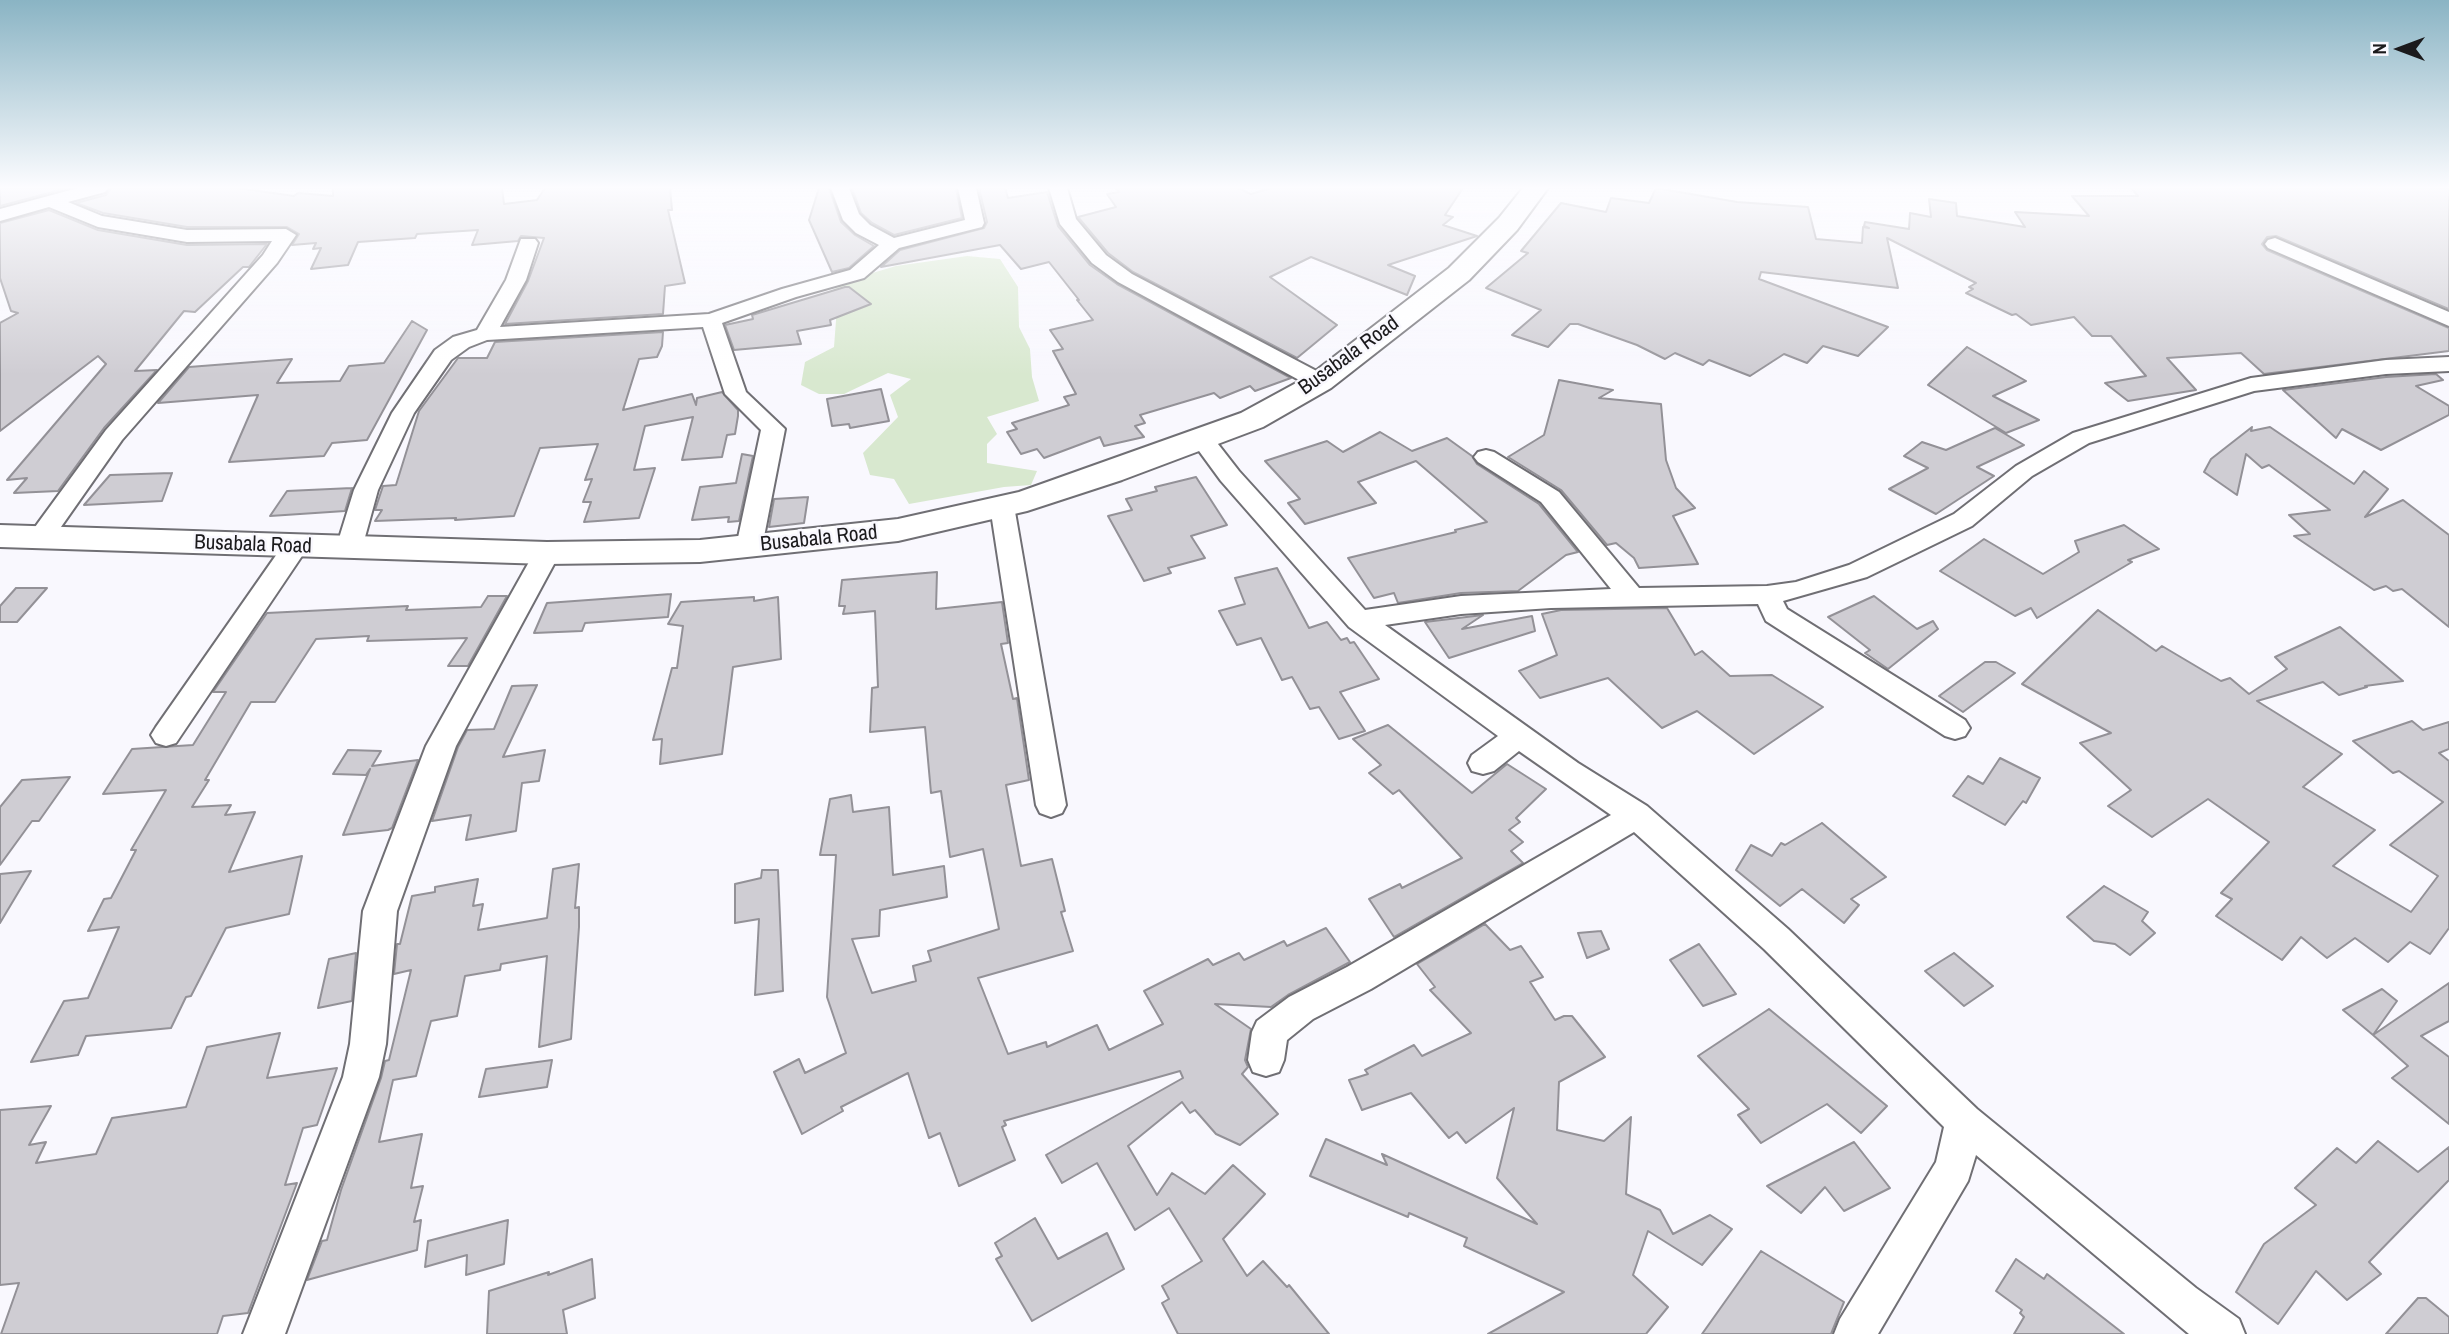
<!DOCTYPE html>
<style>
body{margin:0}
#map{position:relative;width:2449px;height:1334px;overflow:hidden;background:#f9f8fe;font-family:"Archivo Narrow",sans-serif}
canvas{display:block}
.north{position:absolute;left:2365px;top:14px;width:70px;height:70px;-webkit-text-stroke:5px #f9f8fe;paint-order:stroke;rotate:270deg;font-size:19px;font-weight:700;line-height:28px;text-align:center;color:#1b1a1c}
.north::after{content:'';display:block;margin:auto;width:24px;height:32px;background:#1b1a1c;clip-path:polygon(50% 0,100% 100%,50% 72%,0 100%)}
</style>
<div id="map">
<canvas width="2449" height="1334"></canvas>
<div class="north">N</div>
</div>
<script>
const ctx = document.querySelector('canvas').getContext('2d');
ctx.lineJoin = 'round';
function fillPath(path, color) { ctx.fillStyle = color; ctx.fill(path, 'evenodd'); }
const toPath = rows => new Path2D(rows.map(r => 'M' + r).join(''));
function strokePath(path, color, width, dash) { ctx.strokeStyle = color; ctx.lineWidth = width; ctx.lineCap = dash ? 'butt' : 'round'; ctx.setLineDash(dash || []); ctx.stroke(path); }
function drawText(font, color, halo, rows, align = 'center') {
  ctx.font = font + ' "Archivo Narrow",sans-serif'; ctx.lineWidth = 5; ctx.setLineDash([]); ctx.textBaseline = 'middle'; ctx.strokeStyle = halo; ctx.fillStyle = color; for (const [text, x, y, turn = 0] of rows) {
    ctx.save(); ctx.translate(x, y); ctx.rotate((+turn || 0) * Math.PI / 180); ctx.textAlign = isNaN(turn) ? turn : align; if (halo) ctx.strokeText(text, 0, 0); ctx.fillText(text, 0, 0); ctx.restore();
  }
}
const green = toPath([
 [967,256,1000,259,1018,287,1019,327,1030,349,1032,377,1039,401,987,417,997,434,987,444,987,463,1037,471,1031,485,1004,487,909,504,894,479,870,475,863,453,898,417,890,395,911,379,888,373,844,394,819,394,801,385,805,362,834,347,837,307,824,294,859,277,896,266]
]);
const building = toPath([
 [0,188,68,188,0,206,0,188],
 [111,188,238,188,294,196,298,193,333,196,333,188,502,188,504,204,537,200,545,188,670,188,672,210,668,210,685,283,665,286,663,314,505,324,528,281,544,238,521,236,518,241,472,245,478,230,417,234,415,238,358,242,348,265,311,269,321,248,313,249,316,243,292,245,299,234,287,227,187,227,103,213,76,203,106,195,111,188],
 [819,188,829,188,841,222,855,235,874,246,849,268,832,272,809,220,819,188],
 [852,188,956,188,962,218,894,235,872,223,861,213,852,188],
 [979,188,1005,188,1008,198,1047,192,1058,226,1090,265,1117,284,1291,378,1255,391,1250,386,1220,398,1214,393,1140,415,1145,423,1135,426,1144,437,1104,446,1100,437,1044,458,1037,449,1021,454,1007,432,1017,429,1012,423,1069,405,1064,397,1076,394,1053,351,1063,349,1050,330,1093,320,1077,300,1079,300,1049,262,1021,269,1000,245,881,267,900,250,984,228,987,222,979,188],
 [1116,188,1238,188,1251,194,1271,188,1463,188,1445,215,1453,217,1443,225,1477,236,1388,265,1415,276,1407,295,1311,257,1270,277,1337,325,1297,358,1133,272,1108,253,1078,217,1116,207,1107,194,1119,192,1116,188],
 [1656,188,1737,202,1808,207,1816,239,1862,243,1863,227,1869,228,1864,226,1865,222,1909,229,1910,213,1931,217,1929,199,1956,203,1957,216,2025,227,2015,212,2089,216,2072,196,2138,196,2131,188,2449,188,2449,309,2276,236,2267,237,2262,244,2267,250,2449,328,2449,351,2264,374,2241,353,2167,358,2196,390,2128,401,2105,383,2146,376,2111,336,2092,336,2074,317,2031,325,2016,314,2012,315,1966,293,1973,289,1969,287,1976,283,1887,238,1898,288,1761,272,1759,279,1888,327,1858,356,1823,346,1807,363,1784,354,1750,376,1709,360,1703,365,1675,353,1665,359,1637,345,1578,324,1570,324,1548,347,1512,335,1541,310,1486,288,1528,253,1521,251,1561,203,1606,212,1611,198,1649,203,1656,188],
 [49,210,98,230,187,245,267,244,249,267,243,267,195,312,184,311,135,371,157,370,104,428,58,491,14,493,27,478,7,480,106,364,98,356,0,431,0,323,18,313,11,311,0,278,0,223,49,210],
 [845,287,849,287,871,304,830,320,831,325,797,331,801,344,734,350,725,325,753,319,752,315,845,287],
 [412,321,427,330,367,440,332,443,324,456,229,462,258,395,158,403,189,367,292,359,277,383,340,381,349,366,384,363,412,321],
 [663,332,662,346,657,357,639,359,623,410,692,394,696,405,697,398,722,392,738,410,738,416,735,434,727,435,722,457,682,460,693,417,645,426,634,470,655,468,639,518,584,522,591,502,583,502,592,479,585,480,598,444,540,448,514,516,455,520,456,518,375,521,382,510,375,510,383,486,396,485,419,411,458,358,487,358,495,342,663,332],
 [1967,347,2026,381,1993,396,2039,420,2006,433,1928,385,1967,347],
 [2436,374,2443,380,2416,386,2449,406,2449,415,2381,450,2342,429,2336,438,2283,390,2386,377,2436,374],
 [1559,380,1613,390,1599,398,1661,404,1666,460,1676,488,1695,508,1673,516,1698,564,1639,568,1634,558,1616,543,1607,545,1561,490,1508,457,1544,435,1559,380],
 [881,389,889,421,850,428,849,424,832,426,827,399,881,389],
 [2252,427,2251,431,2270,427,2354,484,2364,471,2388,489,2365,517,2403,500,2449,535,2449,627,2402,589,2393,591,2386,586,2374,590,2294,536,2310,534,2289,515,2330,510,2269,465,2262,468,2246,454,2237,495,2204,472,2211,459,2252,427],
 [1995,428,2024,445,1977,467,1994,476,1936,514,1889,489,1928,468,1904,456,1922,442,1946,450,1995,428],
 [1380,432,1412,451,1447,438,1472,456,1477,464,1539,504,1578,552,1566,555,1518,591,1461,593,1398,603,1394,593,1374,598,1348,558,1456,532,1455,530,1487,522,1416,461,1358,482,1376,503,1305,524,1288,503,1300,499,1265,461,1327,441,1343,452,1380,432],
 [742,454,753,456,739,521,728,522,729,517,692,520,700,487,736,483,742,454],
 [172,473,162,501,84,505,110,475,172,473],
 [1196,477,1227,525,1191,536,1205,558,1168,568,1171,573,1144,581,1108,516,1132,510,1126,499,1157,491,1155,487,1196,477],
 [352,488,345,511,270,516,287,491,352,488],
 [808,497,804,523,769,527,774,499,808,497],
 [2124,525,2159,549,2128,560,2132,562,2037,618,2031,608,2015,616,1940,571,1984,539,2043,574,2079,552,2075,541,2124,525],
 [1277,568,1309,628,1327,622,1341,640,1347,638,1350,643,1354,642,1379,679,1340,692,1365,731,1339,739,1319,707,1310,709,1292,677,1282,680,1261,638,1237,645,1219,611,1245,604,1235,578,1277,568],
 [937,572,936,609,1002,602,1008,643,1001,644,1013,699,1017,698,1029,780,1006,785,1021,866,1052,859,1065,911,1061,912,1073,951,978,978,1008,1054,1046,1042,1047,1047,1097,1025,1109,1050,1163,1024,1144,991,1208,959,1213,965,1239,953,1244,960,1284,941,1287,946,1326,928,1350,962,1288,995,1271,1007,1215,1004,1251,1029,1245,1060,1248,1067,1242,1074,1278,1114,1240,1145,1216,1134,1195,1110,1190,1113,1182,1102,1128,1146,1157,1195,1172,1173,1205,1194,1233,1165,1265,1194,1223,1239,1247,1276,1263,1261,1287,1287,1289,1285,1329,1334,1178,1334,1162,1303,1169,1299,1162,1286,1202,1261,1169,1208,1135,1230,1097,1163,1062,1183,1046,1155,1183,1078,1180,1071,1004,1121,1006,1125,1002,1127,1015,1160,959,1186,940,1133,929,1138,908,1073,841,1107,843,1111,802,1134,774,1072,799,1059,805,1073,846,1053,827,997,836,855,820,855,830,799,851,795,853,812,889,807,893,875,944,866,947,897,880,910,879,936,852,939,872,993,916,981,913,966,931,961,928,951,999,929,983,849,950,857,941,791,931,793,925,727,870,732,872,688,878,687,875,611,843,614,845,606,839,606,842,580,937,572],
 [16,588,47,588,17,622,0,622,0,606,16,588],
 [671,594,668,617,585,623,582,631,534,633,547,603,671,594],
 [488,596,507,596,468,666,448,666,467,638,367,641,369,636,316,639,275,702,251,702,205,780,209,780,192,807,231,805,225,815,255,812,229,872,302,856,289,914,226,928,191,996,186,997,171,1028,86,1036,78,1055,31,1062,64,1001,88,998,119,927,88,931,104,899,111,898,136,850,131,850,166,790,103,794,132,749,193,745,226,692,213,692,267,613,408,606,406,610,481,607,488,596],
 [1874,596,1917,629,1933,621,1938,629,1888,669,1865,653,1870,650,1828,617,1874,596],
 [754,597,754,601,778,597,781,659,733,667,722,754,660,764,662,739,653,740,672,668,677,668,683,626,668,624,681,602,754,597],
 [1667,608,1695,655,1702,651,1730,676,1772,675,1823,707,1754,754,1697,711,1662,728,1608,678,1540,698,1519,671,1557,655,1542,614,1561,610,1667,608],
 [2098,610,2156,651,2162,646,2221,681,2230,678,2249,694,2287,669,2275,657,2340,627,2403,681,2365,686,2367,687,2339,695,2323,682,2257,701,2342,754,2303,787,2375,830,2333,866,2411,912,2438,876,2390,845,2443,802,2399,771,2393,773,2353,741,2412,721,2423,730,2449,722,2449,749,2439,753,2449,761,2449,928,2430,954,2410,942,2388,962,2355,938,2327,958,2301,937,2282,960,2216,916,2232,899,2221,893,2269,842,2208,799,2152,837,2108,806,2131,790,2080,743,2111,733,2022,684,2098,610],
 [1483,615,1462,629,1532,616,1535,631,1449,658,1425,622,1483,615],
 [1985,662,1996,662,2015,673,1963,712,1939,696,1985,662],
 [537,685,503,757,545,750,539,781,522,783,516,831,466,840,471,815,432,821,458,747,467,730,494,729,512,686,537,685],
 [1388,725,1472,793,1507,764,1546,789,1516,818,1520,822,1509,830,1523,842,1511,851,1523,863,1394,937,1369,899,1400,884,1402,888,1462,858,1399,790,1393,794,1369,773,1381,765,1353,739,1388,725],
 [348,750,381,751,372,766,418,760,392,828,388,830,343,835,370,769,366,775,333,774,348,750],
 [2000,758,2040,778,2026,803,2023,801,2005,825,1953,796,1968,776,1983,784,2000,758],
 [70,777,39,821,32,821,0,865,0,807,22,780,70,777],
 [1822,823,1886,877,1851,899,1859,905,1844,923,1802,889,1780,906,1736,870,1751,845,1772,856,1781,843,1785,845,1822,823],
 [579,864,575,908,579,907,579,927,571,1039,539,1047,547,956,501,964,500,970,465,976,457,1016,431,1021,416,1076,393,1080,379,1142,422,1134,411,1188,423,1186,414,1222,421,1220,417,1250,307,1280,322,1241,327,1240,341,1190,381,1078,385,1061,389,1060,411,970,394,974,397,944,400,944,412,896,435,892,435,887,478,879,473,906,483,904,478,930,547,918,553,869,579,864],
 [762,870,778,870,783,991,755,995,759,919,735,923,735,884,761,878,762,870],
 [31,871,0,923,0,874,31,871],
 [2104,886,2148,912,2142,921,2155,933,2130,955,2115,944,2094,941,2067,917,2104,886],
 [1485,924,1510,950,1521,946,1543,977,1530,982,1555,1020,1564,1016,1572,1016,1605,1057,1559,1082,1557,1130,1604,1141,1631,1117,1626,1194,1660,1210,1673,1234,1710,1215,1732,1229,1702,1265,1648,1231,1633,1275,1668,1307,1646,1334,1488,1334,1564,1292,1464,1246,1467,1238,1409,1213,1408,1217,1310,1176,1326,1139,1387,1165,1382,1154,1537,1224,1497,1178,1514,1108,1466,1143,1457,1132,1449,1138,1411,1093,1362,1110,1349,1080,1368,1074,1365,1070,1414,1045,1422,1056,1471,1033,1430,990,1435,987,1417,964,1485,924],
 [1601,931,1609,949,1587,958,1578,933,1601,931],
 [1699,944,1736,994,1703,1006,1670,960,1699,944],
 [356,953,352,1001,318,1008,329,959,356,953],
 [1954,953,1993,986,1964,1006,1925,971,1954,953],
 [2449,983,2449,1021,2421,1036,2449,1057,2449,1124,2392,1078,2408,1066,2373,1035,2449,983],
 [2382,989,2397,1001,2373,1035,2343,1010,2382,989],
 [1769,1009,1887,1106,1861,1133,1827,1104,1761,1143,1738,1115,1749,1109,1698,1056,1769,1009],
 [280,1033,267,1078,337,1068,317,1125,303,1128,285,1185,297,1183,248,1313,223,1316,217,1334,1,1334,19,1283,0,1285,0,1110,51,1106,29,1145,46,1142,36,1163,96,1154,112,1118,186,1107,207,1047,280,1033],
 [552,1060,547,1087,479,1097,486,1069,552,1060],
 [2378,1141,2418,1172,2449,1147,2449,1180,2369,1262,2381,1274,2347,1300,2316,1271,2278,1324,2236,1292,2264,1244,2316,1205,2295,1188,2337,1148,2356,1163,2378,1141],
 [1854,1142,1890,1188,1844,1211,1825,1187,1801,1213,1767,1186,1854,1142],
 [1035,1218,1058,1259,1107,1233,1124,1269,1032,1321,996,1259,1002,1256,995,1243,1035,1218],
 [508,1220,504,1264,466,1275,467,1255,425,1267,428,1241,508,1220],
 [1761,1251,1844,1302,1831,1334,1702,1334,1761,1251],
 [592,1259,595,1298,563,1310,567,1334,487,1334,489,1291,549,1272,548,1275,592,1259],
 [2016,1259,2044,1279,2047,1274,2124,1334,2014,1334,2024,1317,2020,1313,2022,1310,1996,1291,2016,1259],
 [2418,1298,2426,1298,2449,1317,2449,1334,2386,1334,2418,1298]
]);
const street = toPath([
 [78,188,108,188,105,192,68,202,102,216,187,230,286,229,296,235,277,263,122,440,49,544,40,546,31,544,27,538,106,430,263,255,272,241,187,242,98,227,49,207,0,221,0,209,78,188],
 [831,188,849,188,859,214,870,225,894,238,965,220,958,188,976,188,984,223,982,227,899,248,864,278,796,297,722,323,746,392,785,429,762,547,758,553,749,555,740,553,736,547,761,430,725,394,703,327,487,340,469,347,451,360,414,413,378,490,362,548,358,554,349,556,340,554,336,548,354,490,392,413,435,350,453,337,477,330,506,280,521,239,535,239,538,243,526,280,500,327,709,314,782,289,850,270,879,245,856,233,843,220,831,188],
 [1049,188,1067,188,1076,219,1106,255,1132,274,1328,377,1331,382,1328,387,1312,387,1118,282,1092,263,1060,224,1049,188],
 [2275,238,2449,312,2449,326,2268,248,2265,244,2268,240,2275,238],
 [2449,357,2449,371,2386,374,2254,391,2089,443,2032,476,1972,526,1867,577,1783,601,1787,609,1965,720,1970,728,1965,736,1955,739,1945,736,1766,621,1758,604,1551,608,1461,614,1385,625,1578,763,1647,806,1788,929,1977,1109,2196,1288,2239,1319,2245,1334,2189,1334,1976,1155,1968,1181,1878,1334,1834,1334,1840,1319,1936,1162,1944,1127,1764,949,1634,832,1371,989,1313,1019,1287,1040,1284,1060,1279,1072,1266,1076,1253,1072,1248,1060,1252,1032,1257,1021,1289,997,1347,967,1611,815,1519,751,1494,771,1483,774,1472,771,1468,763,1472,755,1498,736,1349,627,1221,481,1191,440,1195,435,1211,435,1239,471,1365,610,1461,596,1611,589,1541,502,1478,462,1474,457,1478,452,1486,450,1494,452,1559,492,1639,588,1767,586,1796,582,1849,565,1954,514,2016,466,2073,433,2251,378,2386,360,2449,357],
 [1002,498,1011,501,1014,506,1066,805,1062,813,1051,817,1040,813,1036,805,990,506,993,501,1002,498],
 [295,539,304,541,308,547,176,743,166,746,156,743,151,735,156,727,286,541,295,539],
 [547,545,556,547,560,553,456,746,397,911,386,1044,379,1077,285,1334,243,1334,343,1077,350,1044,363,911,426,746,534,553,538,547,547,545]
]);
const secondary = toPath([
 [1523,188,1548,188,1517,230,1469,280,1331,388,1263,427,1122,480,1027,511,898,541,700,562,547,564,0,547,0,525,547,542,700,540,898,519,1019,492,1241,413,1309,376,1449,268,1499,218,1523,188]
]);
const streetNames = [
 ["Busabala Road",1349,356,-36],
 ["Busabala Road",819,539,-6],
 ["Busabala Road",253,545,2]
];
fillPath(green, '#d8e8cf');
fillPath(building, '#cfcdd3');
strokePath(building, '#939197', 2);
strokePath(street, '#706f74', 4);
strokePath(secondary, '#706f74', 4);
fillPath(street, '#fff');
fillPath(secondary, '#fff');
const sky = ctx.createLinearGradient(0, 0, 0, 375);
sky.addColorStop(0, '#8ab4c4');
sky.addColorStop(0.5, '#fcfcff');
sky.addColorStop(1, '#fcfcff00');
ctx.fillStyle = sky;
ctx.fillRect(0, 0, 2449, 375);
drawText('21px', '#1b1a1c', '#f9f8fe', streetNames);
</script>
